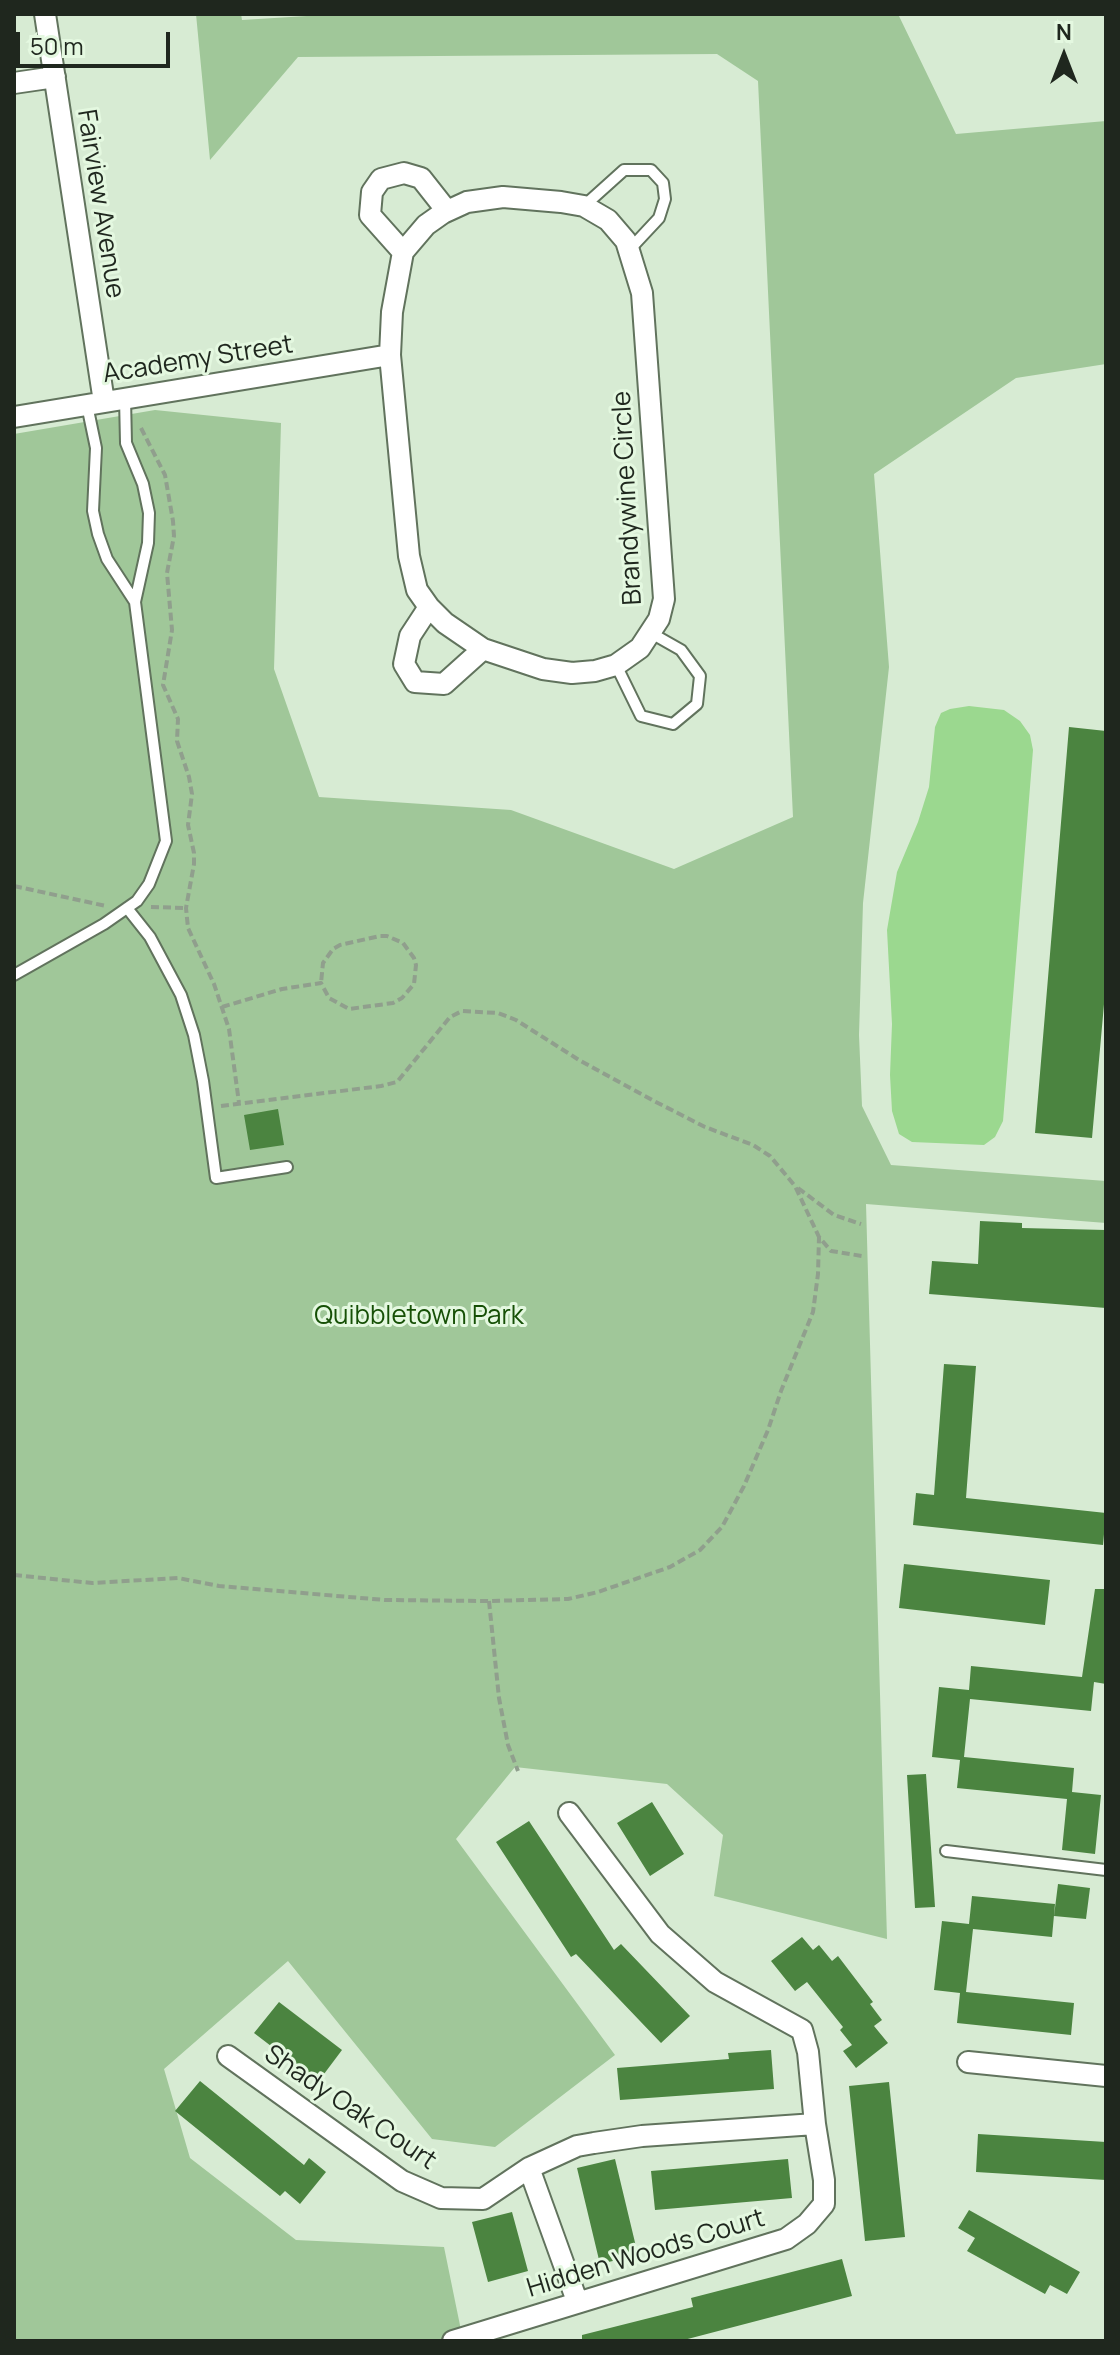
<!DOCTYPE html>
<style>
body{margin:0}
#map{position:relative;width:1120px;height:2355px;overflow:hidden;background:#d7ebd3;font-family:Manrope,sans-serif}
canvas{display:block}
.frame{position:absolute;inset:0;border:16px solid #1f271e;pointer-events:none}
.north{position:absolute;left:1024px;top:16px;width:80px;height:80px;-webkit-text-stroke:6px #e4f8e0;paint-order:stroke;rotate:0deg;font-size:22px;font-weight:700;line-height:32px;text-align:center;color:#1f271e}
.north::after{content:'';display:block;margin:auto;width:28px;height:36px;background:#1f271e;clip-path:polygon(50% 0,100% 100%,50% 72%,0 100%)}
.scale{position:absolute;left:16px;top:32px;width:154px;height:36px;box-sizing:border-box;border:4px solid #1f271e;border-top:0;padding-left:10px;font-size:24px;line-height:28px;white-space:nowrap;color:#1f271e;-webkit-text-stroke:6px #e4f8e0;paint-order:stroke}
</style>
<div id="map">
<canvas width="1120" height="2355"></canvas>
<div class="frame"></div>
<div class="north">N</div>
<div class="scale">50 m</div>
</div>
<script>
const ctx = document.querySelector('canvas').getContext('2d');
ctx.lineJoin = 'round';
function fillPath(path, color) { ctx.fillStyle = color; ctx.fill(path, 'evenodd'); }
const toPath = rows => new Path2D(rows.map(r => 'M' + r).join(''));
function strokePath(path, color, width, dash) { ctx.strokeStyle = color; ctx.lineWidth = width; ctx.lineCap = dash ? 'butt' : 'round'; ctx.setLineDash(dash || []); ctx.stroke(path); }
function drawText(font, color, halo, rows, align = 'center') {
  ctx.font = font + ' Manrope,sans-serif'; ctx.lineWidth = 6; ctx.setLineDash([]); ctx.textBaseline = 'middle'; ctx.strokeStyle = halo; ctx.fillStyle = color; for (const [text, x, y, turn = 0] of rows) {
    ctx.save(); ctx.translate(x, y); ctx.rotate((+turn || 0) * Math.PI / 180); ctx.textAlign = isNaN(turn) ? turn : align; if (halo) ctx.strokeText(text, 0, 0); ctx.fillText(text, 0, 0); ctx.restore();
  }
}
const green = toPath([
 [196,14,241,14,242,20,339,14,898,14,956,134,1106,121,1106,364,1016,378,874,474,889,667,863,903,859,1035,862,1106,891,1165,1106,1181,1106,1223,866,1204,887,1939,714,1896,723,1835,667,1784,515,1767,456,1839,615,2055,495,2147,432,2139,288,1961,164,2069,190,2158,296,2240,444,2247,463,2340,459,2341,14,2341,14,434,155,410,281,423,274,669,319,797,511,810,674,869,793,817,758,81,717,54,298,57,210,160]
]);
const water = toPath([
 [969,706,1004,710,1020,721,1030,735,1033,750,1003,1121,995,1137,984,1145,912,1142,899,1134,892,1111,890,1075,892,1024,887,930,897,872,918,822,929,787,935,727,941,713,950,709]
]);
const building = toPath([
 [1069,727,1106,731,1106,982,1092,1138,1035,1133],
 [278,1109,284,1145,250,1150,244,1115],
 [980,1221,1022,1223,1022,1228,1106,1230,1106,1308,929,1294,932,1261,978,1264],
 [944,1364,976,1366,966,1498,1106,1513,1103,1545,913,1525,916,1493,934,1495],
 [904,1564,1050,1580,1045,1625,899,1608],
 [1095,1589,1106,1589,1106,1684,1094,1682,1091,1711,970,1699,964,1757,1074,1768,1072,1792,1101,1795,1095,1854,1062,1850,1067,1799,957,1788,960,1760,932,1757,939,1687,969,1690,971,1666,1082,1677],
 [926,1774,935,1907,915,1908,907,1775],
 [652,1802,684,1854,650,1876,617,1823],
 [529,1821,614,1950,621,1944,690,2016,661,2043,576,1954,571,1957,496,1842],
 [1058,1884,1090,1888,1086,1919,1054,1916],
 [972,1896,1055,1904,1052,1937,973,1929,966,1992,1074,2003,1071,2035,957,2023,960,1993,934,1990,942,1921,969,1924],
 [802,1937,813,1950,819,1945,832,1961,838,1956,873,2002,870,2004,882,2020,874,2026,888,2043,856,2068,843,2051,852,2045,840,2030,843,2027,807,1982,795,1991,771,1961],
 [279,2002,342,2050,318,2082,254,2033],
 [771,2050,774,2089,620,2100,617,2068,729,2059,728,2053],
 [200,2081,304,2165,309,2158,326,2172,300,2204,285,2191,280,2196,175,2111],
 [889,2082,905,2237,865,2241,849,2086],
 [978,2134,1106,2142,1106,2180,976,2172],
 [615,2159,638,2255,600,2264,577,2168],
 [788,2159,792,2198,655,2210,651,2171],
 [969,2210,1080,2272,1067,2294,1050,2285,1045,2294,967,2251,975,2238,958,2228],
 [512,2212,528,2271,488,2282,472,2222],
 [842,2259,852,2296,680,2341,582,2341,582,2335,693,2307,691,2298]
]);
const path = toPath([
 [141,428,165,475,173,521,174,536,167,573,172,630,163,685,178,719,177,741,189,777,192,794,188,825,194,853,194,864,186,908,188,928,214,984,229,1029,239,1103],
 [14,886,106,906],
 [151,907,186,908],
 [222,1007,282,989,321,983,329,998,349,1009,393,1003,402,998,414,984,416,965,414,958,403,943,387,936,380,936,340,945,333,949,323,963,321,983],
 [221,1106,381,1086,397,1082,450,1017,462,1011,498,1013,516,1020,579,1060,654,1101,705,1127,753,1145,770,1156,795,1186,819,1237,831,1251,862,1256],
 [798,1188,834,1215,861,1224],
 [14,1575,92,1583,178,1578,219,1586,385,1600,489,1601,568,1599,598,1592,670,1567,700,1550,722,1527,744,1486,768,1430,781,1391,813,1312,818,1274,819,1237],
 [489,1601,499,1698,508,1745,518,1771]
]);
const lane = toPath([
 [584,206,624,170,651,170,663,183,665,199,659,218,630,249],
 [87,405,96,448,93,511,98,534,107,559,135,602],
 [616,665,641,716,673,724,697,704,700,676,681,650,651,633],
 [127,908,150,937,181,995,194,1035,203,1081,216,1178,287,1167],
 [14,975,104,924,137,901,149,884,166,841,135,602,148,543,149,513,143,484,126,443,125,398],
 [946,1851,1106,1870]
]);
const street = toPath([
 [45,14,104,402],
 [14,83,55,77],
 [503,197,561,202,584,206,608,220,626,241,642,293,664,599,659,619,640,648,616,665,595,671,572,673,543,669,483,649,445,623,429,607,417,590,409,556,390,355,392,312,403,252,426,225,443,213,467,202,503,197],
 [403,252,370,215,372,192,381,179,404,173,421,178,447,211],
 [14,417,390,355],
 [429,607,410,636,404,664,415,682,444,684,483,649],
 [228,2056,402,2181,441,2198,483,2199,529,2168,577,2146,594,2143,642,2136,815,2124],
 [968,2062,1106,2076],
 [529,2168,577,2301],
 [453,2341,786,2239,807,2224,824,2204,824,2180,815,2124,808,2052,802,2030,715,1982,660,1934,569,1813]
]);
const streetNames = [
 ["Fairview Avenue",100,204,81],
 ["Academy Street",198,360,-9],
 ["Brandywine Circle",628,498,-93],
 ["Shady Oak Court",350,2108,34],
 ["Hidden Woods Court",646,2254,-17]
];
const parkNames = [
 ["Quibbletown Park",419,1317]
];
fillPath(green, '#a0c799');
fillPath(water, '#9bd88f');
fillPath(building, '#4b8440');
strokePath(lane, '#61735d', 14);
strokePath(street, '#61735d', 24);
strokePath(path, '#909f8d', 4, [8, 4]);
strokePath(lane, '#fff', 10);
strokePath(street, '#fff', 20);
drawText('26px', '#1f271e', '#e4f8e0', streetNames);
drawText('26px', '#165006', '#e4f8e0', parkNames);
</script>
